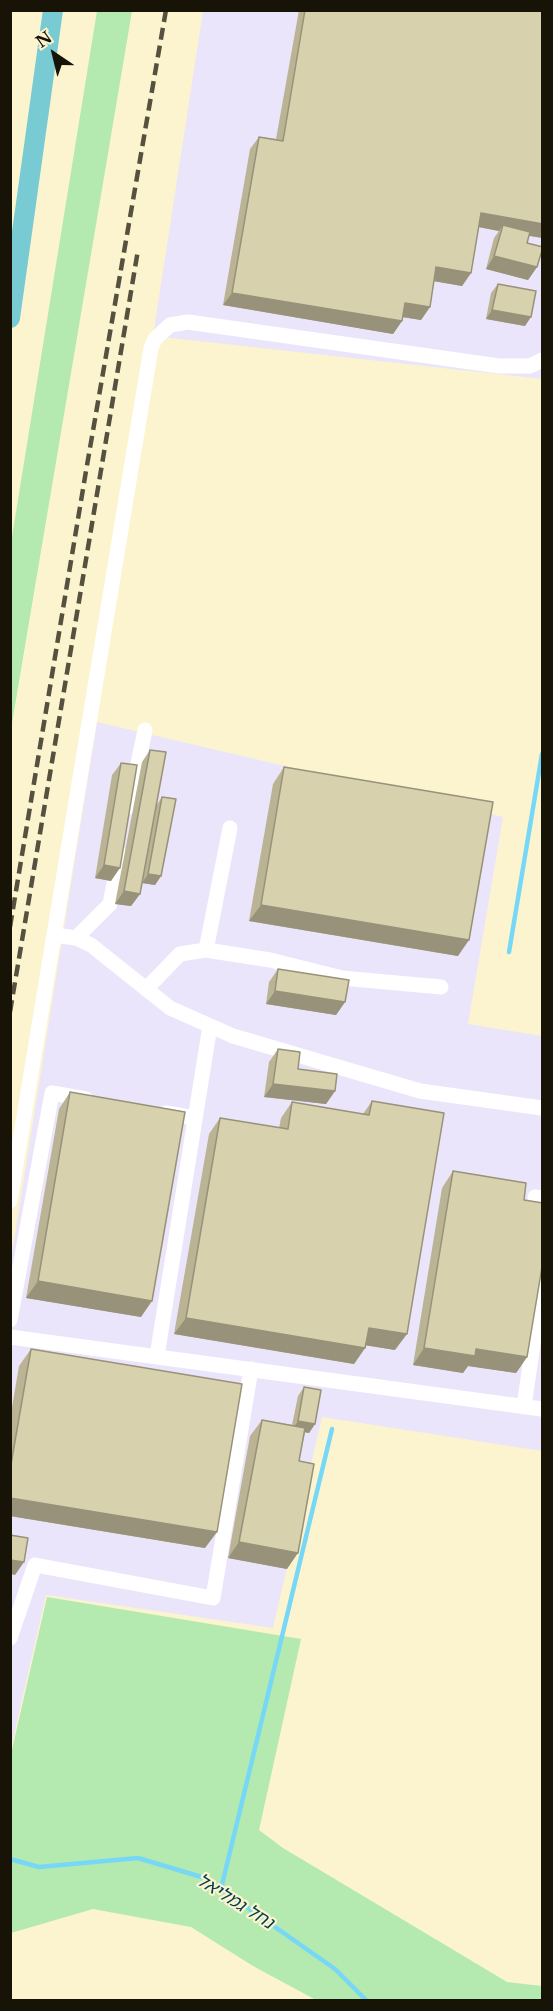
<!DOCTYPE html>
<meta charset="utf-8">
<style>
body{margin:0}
#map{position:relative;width:553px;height:2011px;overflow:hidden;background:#fbf4cf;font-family:"Libre Baskerville",serif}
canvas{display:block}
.frame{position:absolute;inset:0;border:12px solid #171407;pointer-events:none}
.north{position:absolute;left:24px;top:24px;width:60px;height:60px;-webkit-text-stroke:4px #fbf4cf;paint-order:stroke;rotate:325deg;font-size:16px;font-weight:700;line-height:24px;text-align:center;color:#171407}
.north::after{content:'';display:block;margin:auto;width:21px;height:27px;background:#171407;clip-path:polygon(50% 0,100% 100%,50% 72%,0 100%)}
</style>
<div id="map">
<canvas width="553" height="2011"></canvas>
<div class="frame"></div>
<div class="north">N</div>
</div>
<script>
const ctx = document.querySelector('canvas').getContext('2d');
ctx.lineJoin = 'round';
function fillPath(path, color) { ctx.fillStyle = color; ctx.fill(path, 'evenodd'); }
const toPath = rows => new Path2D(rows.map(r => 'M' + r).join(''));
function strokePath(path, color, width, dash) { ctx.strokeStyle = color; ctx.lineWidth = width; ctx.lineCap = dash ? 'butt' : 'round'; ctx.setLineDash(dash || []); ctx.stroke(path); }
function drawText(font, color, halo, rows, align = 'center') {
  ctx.font = font + ' "Libre Baskerville","Noto Sans Hebrew",serif'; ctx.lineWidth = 4.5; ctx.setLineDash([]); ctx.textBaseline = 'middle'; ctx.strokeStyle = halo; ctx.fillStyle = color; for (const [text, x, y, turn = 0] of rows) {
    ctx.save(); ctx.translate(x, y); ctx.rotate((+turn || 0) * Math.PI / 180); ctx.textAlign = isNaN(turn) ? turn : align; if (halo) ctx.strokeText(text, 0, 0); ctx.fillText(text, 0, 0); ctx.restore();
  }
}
const industrial = toPath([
 [203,11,542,11,542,379,153,336],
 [97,722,503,817,468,1024,542,1036,542,1451,322,1417,273,1628,46,1595,11,1748,11,1259]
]);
const green = toPath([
 [97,11,132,11,11,729,11,543],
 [47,1597,301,1639,259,1830,283,1848,507,1982,542,1986,542,2000,316,2000,253,1966,191,1927,93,1909,11,1933,11,1754]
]);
const stream = toPath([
 [509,952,542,754],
 [10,1859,39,1867,138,1858,205,1878,335,1969,366,2000],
 [221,1889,332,1429]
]);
const minor = toPath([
 [129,807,145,730],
 [54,935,76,938,91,945,170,1008,233,1036,420,1091,542,1108],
 [76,938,110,904,120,854],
 [206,950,230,828],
 [146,989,180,954,206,950,270,960,342,978,441,987],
 [166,1113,195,1118],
 [535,1197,542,1198],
 [10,1201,151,348,155,339,170,325,188,322,499,366,530,366,542,360],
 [10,1320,52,1093,86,1099],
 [10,1337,542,1409],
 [157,1356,210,1026],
 [524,1406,542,1283],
 [10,1638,35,1565,213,1598,251,1369]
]);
const major = toPath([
 [10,318,53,10]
]);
const rail = toPath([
 [10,927,86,471,166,10],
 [10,1012,138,250]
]);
const wall = toPath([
 [299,10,543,10,543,238,529,236,527,243,537,267,528,280,486,269,494,238,499,231,479,227,471,273,462,286,434,281,430,307,421,320,402,317,402,321,393,334,223,305,250,149,259,137,276,139],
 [498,284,525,326,486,319,491,293],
 [150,750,156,806,162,797,161,876,155,885,142,883,140,894,131,906,115,904,142,762],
 [121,763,111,881,95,878,112,775],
 [284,767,458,956,249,921,273,784],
 [278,969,345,1002,336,1015,266,1004,269,982],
 [278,1049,298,1069,335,1091,326,1104,264,1097,269,1062],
 [70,1092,141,1317,26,1298,59,1109],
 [372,1101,395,1350,366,1345,365,1348,354,1364,174,1334,209,1134,220,1118,279,1128,281,1118,292,1102,363,1114],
 [453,1171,524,1200,527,1357,516,1373,468,1366,463,1373,413,1365,442,1188],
 [31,1349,205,1548,10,1516,10,1419,19,1366],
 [304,1387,315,1424,309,1433,305,1432,299,1461,287,1569,228,1558,250,1436,262,1420,292,1425,298,1396]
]);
const shadedWall = toPath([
 [481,213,543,224,543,238,501,231,503,225,499,231,473,226],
 [494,256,537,267,528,280,486,269],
 [436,267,471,273,462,286,427,280],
 [232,293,402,321,393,334,223,305],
 [405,303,430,307,421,320,396,316],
 [492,310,531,317,525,326,486,319],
 [104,865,120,868,111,881,95,878],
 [148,874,161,876,155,885,142,883],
 [124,891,140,894,131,906,115,904],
 [261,905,469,940,458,956,249,921],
 [275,991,345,1002,336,1015,266,1004],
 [273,1084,335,1091,326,1104,264,1097],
 [38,1281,152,1301,141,1317,26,1298],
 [186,1318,365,1348,354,1364,174,1334],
 [369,1328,407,1334,395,1350,357,1344],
 [424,1348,476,1349,527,1357,516,1373,468,1366,463,1373,413,1365],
 [298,1421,315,1424,309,1433,292,1430],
 [10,1498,217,1532,205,1548,10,1516],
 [239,1542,298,1553,287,1569,228,1558],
 [10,1560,24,1562,15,1575,10,1574]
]);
const building = toPath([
 [305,10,543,10,543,224,481,213,471,273,436,267,430,307,405,303,402,321,232,293,259,137,283,141,305,10],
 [503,225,530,232,527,243,543,247,537,267,494,256,503,225],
 [498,284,536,291,531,317,492,310,498,284],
 [150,750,166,752,140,894,124,891,150,750],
 [121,763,137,765,120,868,104,865,121,763],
 [284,767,493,802,469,940,261,905,284,767],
 [162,797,176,799,161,876,148,874,162,797],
 [278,969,349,980,345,1002,275,991,278,969],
 [278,1049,300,1052,298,1069,337,1074,335,1091,273,1084,278,1049],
 [70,1092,185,1112,152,1301,38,1281,70,1092],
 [372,1101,444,1113,407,1334,369,1328,365,1348,186,1318,220,1118,288,1129,292,1102,369,1115,372,1101],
 [453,1171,526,1183,524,1200,543,1203,543,1261,527,1357,476,1349,475,1356,424,1348,453,1171],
 [31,1349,242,1384,217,1532,10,1498,10,1470,31,1349],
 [304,1387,321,1390,315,1424,298,1421,304,1387],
 [262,1420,305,1428,299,1461,314,1464,298,1553,239,1542,262,1420],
 [10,1535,28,1538,24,1562,10,1560,10,1535]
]);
const waterNames = [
 ["נחל גמליאל",235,1902,32]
];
fillPath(industrial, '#ebe5fb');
fillPath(green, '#b4e9af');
strokePath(stream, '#77d7f6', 4.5);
strokePath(minor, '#fff', 15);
strokePath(major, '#78cbd3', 20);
strokePath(rail, '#55513e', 4.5, [12, 6]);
fillPath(wall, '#bab495');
fillPath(shadedWall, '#979279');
fillPath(building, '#d8d1ad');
strokePath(building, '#979279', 1.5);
drawText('italic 18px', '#003e4e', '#fbf4cf', waterNames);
</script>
